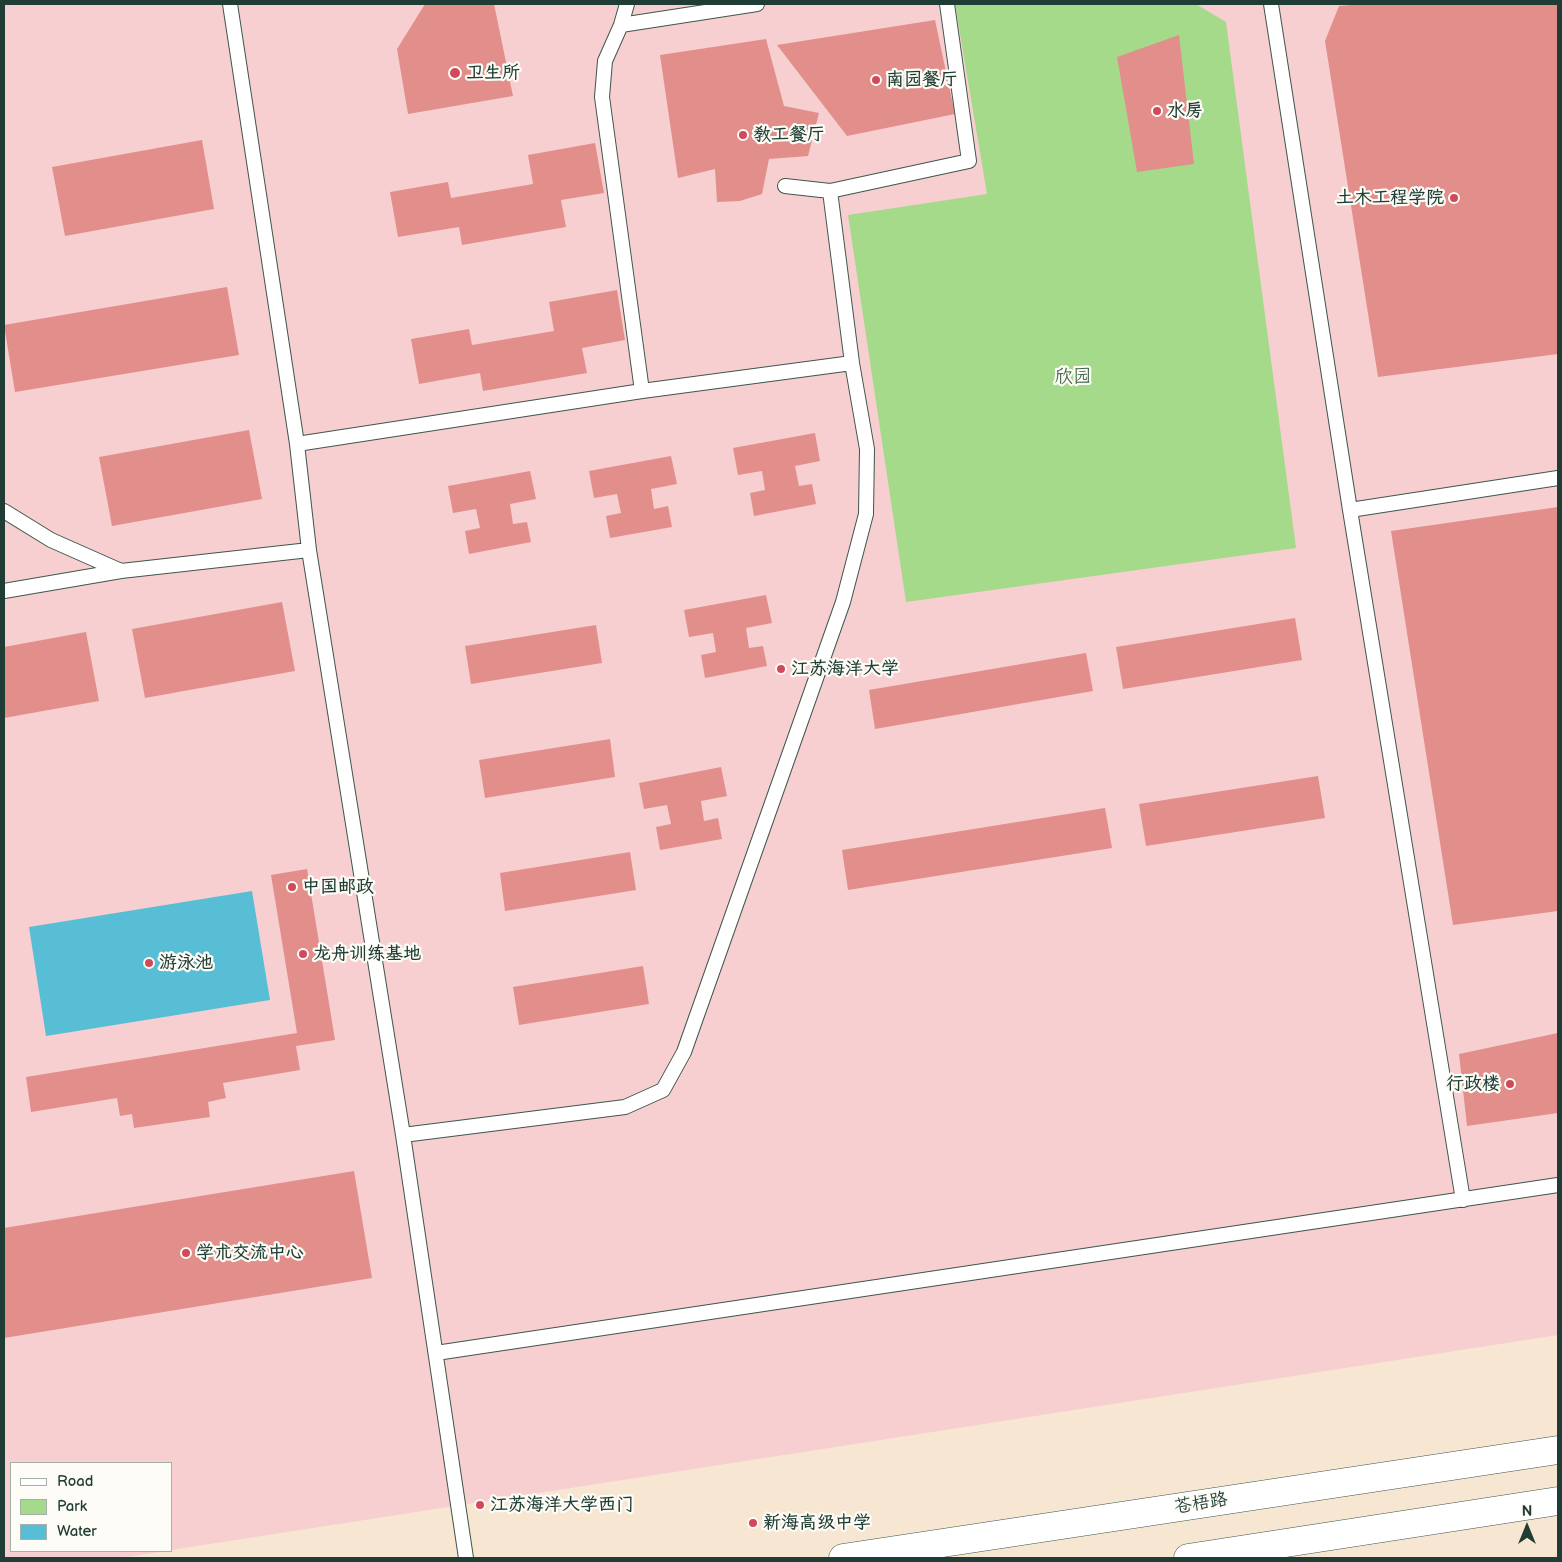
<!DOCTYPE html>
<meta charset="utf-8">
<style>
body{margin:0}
#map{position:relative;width:1562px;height:1562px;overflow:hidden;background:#f7e6d1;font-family:"Balsamiq Sans",sans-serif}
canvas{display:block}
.frame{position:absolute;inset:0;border:5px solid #1f3d34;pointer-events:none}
.legend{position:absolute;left:10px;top:1462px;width:162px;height:90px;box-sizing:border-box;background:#fdfcf7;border:1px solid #a4b0a9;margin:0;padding:6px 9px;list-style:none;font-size:15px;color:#1f3d34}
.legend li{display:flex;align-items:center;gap:10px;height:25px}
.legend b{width:25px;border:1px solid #a4b0a9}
.north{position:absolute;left:1502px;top:1502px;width:50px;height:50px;-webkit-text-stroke:4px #fdfcf7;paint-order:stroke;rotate:0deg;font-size:14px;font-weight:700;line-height:20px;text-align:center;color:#1f3d34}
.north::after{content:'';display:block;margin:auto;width:18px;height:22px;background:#1f3d34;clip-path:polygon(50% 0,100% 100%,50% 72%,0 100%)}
</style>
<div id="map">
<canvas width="1562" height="1562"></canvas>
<div class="frame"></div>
<ul class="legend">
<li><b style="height:6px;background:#fff"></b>Road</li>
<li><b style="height:14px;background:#a5da8a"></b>Park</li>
<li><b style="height:14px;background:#57bed5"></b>Water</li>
</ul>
<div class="north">N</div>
</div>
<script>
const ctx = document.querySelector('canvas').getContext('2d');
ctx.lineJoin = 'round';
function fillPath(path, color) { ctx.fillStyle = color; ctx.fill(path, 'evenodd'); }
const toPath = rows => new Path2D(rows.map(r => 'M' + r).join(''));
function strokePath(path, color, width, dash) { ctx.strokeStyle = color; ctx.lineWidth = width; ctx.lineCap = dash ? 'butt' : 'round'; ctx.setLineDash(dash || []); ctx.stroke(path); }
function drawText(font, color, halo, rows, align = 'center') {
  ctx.font = font + ' "Balsamiq Sans","LXGW WenKai TC",sans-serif'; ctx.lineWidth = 4.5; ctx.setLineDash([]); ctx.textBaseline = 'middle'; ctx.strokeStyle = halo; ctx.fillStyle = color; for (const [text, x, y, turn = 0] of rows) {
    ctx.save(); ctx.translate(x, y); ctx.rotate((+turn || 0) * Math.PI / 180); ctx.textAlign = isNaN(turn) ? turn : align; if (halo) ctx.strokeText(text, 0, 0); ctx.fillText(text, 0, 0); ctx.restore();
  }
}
const built = toPath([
 [4,4,1558,4,1558,1335,171,1550,171,1463,11,1463,11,1551,168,1551,119,1558,4,1558]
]);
const green = toPath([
 [955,4,1196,4,1226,22,1296,548,906,602,848,215,987,194]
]);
const water = toPath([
 [252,891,270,1000,46,1036,29,927]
]);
const building = toPath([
 [425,4,494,4,513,96,408,114,397,49],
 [1363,4,1558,4,1558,354,1378,377,1325,41,1339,6],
 [935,20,955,114,847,136,777,45],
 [1179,35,1194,164,1137,172,1117,57],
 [766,39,784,106,819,113,808,156,769,159,762,194,740,201,717,202,715,169,678,178,660,55],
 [202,140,214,209,65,236,52,167],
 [595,143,604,193,561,200,566,227,462,245,459,227,398,237,390,192,448,182,451,198,533,184,528,155],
 [227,287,239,355,15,392,4,325],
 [617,290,625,340,582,348,587,373,483,391,480,373,419,384,411,339,469,329,472,345,554,331,549,302],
 [249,430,262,499,112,526,99,457],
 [815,433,820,461,795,466,799,486,812,484,816,504,754,516,750,493,765,490,762,471,738,475,733,448],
 [671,456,677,484,651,489,654,509,668,506,672,527,610,538,606,516,621,513,617,494,594,498,589,471],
 [530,471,536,499,510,504,513,524,527,522,531,542,469,554,465,531,480,528,476,509,453,513,448,486],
 [1558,507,1558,911,1453,925,1391,531],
 [766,595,772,623,746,628,749,648,763,646,767,666,705,678,701,655,716,652,713,633,689,637,684,610],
 [282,602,295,671,145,698,132,629],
 [1295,618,1302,660,1123,689,1116,647],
 [596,625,602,663,471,684,465,646],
 [86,632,99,701,4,718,4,647],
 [1086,653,1093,691,875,729,869,690],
 [610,739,615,777,485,798,479,760],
 [721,767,727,796,701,801,704,821,718,818,722,839,660,850,656,827,671,824,667,805,644,809,639,783],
 [1318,776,1325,818,1146,846,1139,804],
 [1105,808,1112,848,848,890,842,850],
 [630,852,636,890,505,911,500,873],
 [307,869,335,1040,296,1046,300,1070,223,1083,226,1098,208,1102,210,1117,134,1128,132,1114,120,1116,117,1098,31,1112,26,1077,297,1033,271,875],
 [643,966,649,1004,519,1025,513,987],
 [1558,1033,1558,1113,1467,1126,1459,1054],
 [354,1171,372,1278,4,1338,4,1228]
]);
const lane = toPath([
 [230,4,297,444,309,550,403,1135,466,1558],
 [627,4,621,25,605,61,602,97,642,391],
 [1271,4,1350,510,1463,1200],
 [621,25,757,4],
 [785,186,830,191,969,161,947,4],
 [297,444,642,391,852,363,830,191],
 [1350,510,1558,478],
 [4,511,51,540,121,571,309,550],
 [4,591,121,571],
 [403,1135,625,1107,663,1090,684,1052,843,602,866,514,867,449,852,363],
 [436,1353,1558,1185]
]);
const primary = toPath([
 [843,1558,1558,1450],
 [1188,1558,1558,1501]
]);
const markers = [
 [455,73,6,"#d1495b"],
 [876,80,5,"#d1495b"],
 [1157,111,5,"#d1495b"],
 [743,135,5,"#d1495b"],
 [1454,198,5,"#d1495b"],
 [781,669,5,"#d1495b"],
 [292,887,5,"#d1495b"],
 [303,954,5,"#d1495b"],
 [149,963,5,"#d1495b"],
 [1510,1084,5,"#d1495b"],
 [186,1253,5,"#d1495b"],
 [480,1505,5,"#d1495b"],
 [753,1523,5,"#d1495b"]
];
const poiNames = [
 ["卫生所",466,73],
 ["南园餐厅",886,80],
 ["水房",1167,111],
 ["教工餐厅",753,135],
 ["土木工程学院",1444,198,"right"],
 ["江苏海洋大学",791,669],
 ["中国邮政",302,887],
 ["龙舟训练基地",313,954],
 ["游泳池",159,963],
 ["行政楼",1500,1084,"right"],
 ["学术交流中心",196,1253],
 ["江苏海洋大学西门",490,1505],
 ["新海高级中学",763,1523]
];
const parkNames = [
 ["欣园",1073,377]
];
const streetNames = [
 ["苍梧路",1201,1504,-9]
];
fillPath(built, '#f7cfd0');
fillPath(green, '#a5da8a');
fillPath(water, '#57bed5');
fillPath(building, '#e28f8b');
strokePath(lane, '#3f564c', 16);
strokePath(primary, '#3f564c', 29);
strokePath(lane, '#fff', 14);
strokePath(primary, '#fff', 28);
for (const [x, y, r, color] of markers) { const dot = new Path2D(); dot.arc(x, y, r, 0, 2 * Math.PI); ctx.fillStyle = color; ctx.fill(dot); strokePath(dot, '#fdfcf7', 2); }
drawText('bold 18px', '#1f3d34', '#fdfcf7', poiNames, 'left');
drawText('18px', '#40644a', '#fdfcf7', parkNames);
drawText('18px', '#1f3d34', '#fdfcf7', streetNames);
</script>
